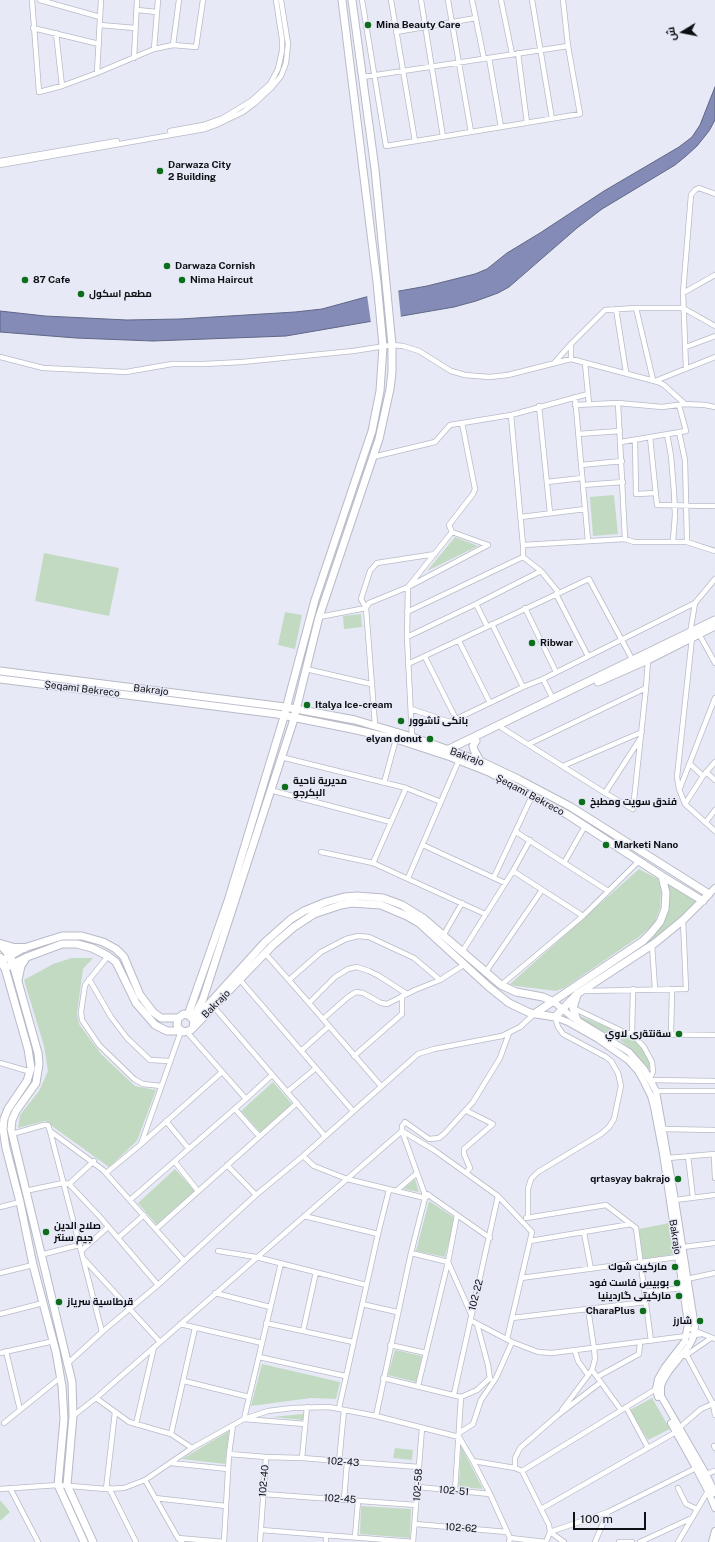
<!DOCTYPE html>
<meta charset="utf-8">
<style>
body{margin:0}
#map{position:relative;width:715px;height:1542px;overflow:hidden;background:#e7eaf6;font-family:"Public Sans",Cairo,sans-serif}
canvas{display:block}
.north{position:absolute;left:663px;top:12px;width:40px;height:40px;-webkit-text-stroke:3px #e7eaf6;paint-order:stroke;rotate:260deg;font-size:11px;font-weight:700;line-height:16px;text-align:center;color:#0f1014}
.north::after{content:'';display:block;margin:auto;width:14px;height:18px;background:#0f1014;clip-path:polygon(50% 0,100% 100%,50% 72%,0 100%)}
.scale{position:absolute;left:573px;top:1512px;width:73px;height:18px;box-sizing:border-box;border:2px solid #0f1014;border-top:0;padding-left:5px;font-size:12px;line-height:14px;white-space:nowrap;color:#0f1014;-webkit-text-stroke:3px #e7eaf6;paint-order:stroke}
</style>
<div id="map">
<canvas width="715" height="1542"></canvas>
<div class="north">ش</div>
<div class="scale">100 m</div>
</div>
<script>
const ctx = document.querySelector('canvas').getContext('2d');
ctx.lineJoin = 'round';
function fillPath(path, color) { ctx.fillStyle = color; ctx.fill(path, 'evenodd'); }
const toPath = rows => new Path2D(rows.map(r => 'M' + r).join(''));
function strokePath(path, color, width, dash) { ctx.strokeStyle = color; ctx.lineWidth = width; ctx.lineCap = dash ? 'butt' : 'round'; ctx.setLineDash(dash || []); ctx.stroke(path); }
function drawText(font, color, halo, rows, align = 'center') {
  ctx.font = font + ' "Public Sans",Cairo,sans-serif'; ctx.lineWidth = 3; ctx.setLineDash([]); ctx.textBaseline = 'middle'; ctx.strokeStyle = halo; ctx.fillStyle = color; for (const [text, x, y, turn = 0] of rows) {
    ctx.save(); ctx.translate(x, y); ctx.rotate((+turn || 0) * Math.PI / 180); ctx.textAlign = isNaN(turn) ? turn : align; if (halo) ctx.strokeText(text, 0, 0); ctx.fillText(text, 0, 0); ctx.restore();
  }
}
const green = toPath([
 [614,495,618,534,593,536,590,497],
 [455,537,478,546,427,571],
 [44,553,119,568,109,616,35,601],
 [285,612,302,615,295,649,278,645],
 [361,614,362,627,344,629,343,616],
 [639,869,658,879,661,892,660,908,654,924,640,936,564,988,556,991,516,986,510,984],
 [667,882,697,902,672,927,647,943,661,927,666,915,669,900],
 [72,958,93,958,83,969,77,1013,79,1024,101,1054,135,1086,156,1090,137,1141,109,1167,45,1121,18,1128,20,1115,39,1091,48,1071,44,1046,24,980,53,964],
 [575,1014,632,1037,638,1044,650,1060,652,1068,651,1071,631,1049,620,1040,584,1021],
 [273,1082,292,1104,261,1133,241,1111],
 [175,1169,195,1191,157,1225,138,1203],
 [415,1179,419,1192,403,1189],
 [429,1201,455,1218,445,1257,416,1251],
 [669,1223,674,1254,643,1260,639,1229],
 [395,1350,422,1356,416,1382,388,1375],
 [262,1364,340,1382,336,1399,311,1398,251,1406],
 [652,1398,670,1429,648,1440,630,1410],
 [303,1414,303,1420,272,1417],
 [229,1431,225,1464,182,1459],
 [461,1446,483,1489,459,1487],
 [395,1448,413,1450,412,1460,393,1458],
 [0,1501,1,1501,10,1512,0,1521],
 [361,1506,411,1509,410,1538,360,1534]
]);
const water = toPath([
 [715,87,715,120,709,131,697,146,686,156,675,165,602,209,577,228,509,287,498,293,476,301,454,307,286,336,153,341,76,338,0,332,0,311,45,316,127,320,180,319,295,312,322,309,366,297,427,286,475,274,487,269,507,253,540,233,604,191,679,147,692,137,700,125,715,87]
]);
const pier = toPath([
 [398,289,401,318,371,323,367,295]
]);
const minor = toPath([
 [32,0,39,92,62,86,97,73,154,49,173,45,196,47,203,0],
 [40,0,100,17],
 [362,0,386,146,580,114,568,46,563,0],
 [391,0,415,141],
 [421,0,443,137],
 [448,0,471,132],
 [472,0,484,59],
 [501,0,512,54],
 [532,0,552,119],
 [137,10,157,12],
 [100,25,135,28],
 [33,28,99,44],
 [396,32,476,18],
 [56,33,62,86],
 [173,45,179,0],
 [154,49,158,0],
 [518,53,527,123],
 [134,58,137,0],
 [489,58,501,127],
 [97,73,101,0],
 [363,77,568,46],
 [170,131,203,125,223,118,251,101,270,84,278,69,282,51,282,39,276,0],
 [0,161,117,141],
 [0,165,205,129,216,125,243,112,255,103,272,87,281,76,286,63,288,44,281,0],
 [683,293,715,275],
 [636,308,653,380],
 [616,309,626,372],
 [686,347,715,336],
 [0,357,43,368,126,372,172,364,204,364,242,362,353,351,392,345,403,346,419,351,451,371,465,375,489,377,508,375,571,359,658,382,664,385,685,404],
 [571,359,571,344],
 [554,363,571,344,605,310,636,308,683,308,715,326],
 [585,363,589,404],
 [686,368,683,293,691,195,695,190,699,188,715,194],
 [655,381,715,357],
 [575,397,588,541],
 [618,403,625,539],
 [575,405,618,403,662,407,685,404,705,405,715,407],
 [539,406,550,513],
 [511,415,523,545,523,557],
 [679,432,685,460,687,542],
 [578,434,620,431],
 [667,434,671,456,674,492,675,515,673,541],
 [650,437,657,505,715,506],
 [635,440,636,494,656,493],
 [621,442,686,431,679,405],
 [373,457,435,442,450,425,511,415,588,394],
 [581,465,622,461],
 [547,482,582,478],
 [583,485,623,482],
 [521,517,585,509],
 [452,532,449,525,473,494,475,489,462,423],
 [523,545,625,539,634,542,687,542,715,551],
 [523,557,541,571,559,593],
 [556,594,588,656],
 [476,604,487,626],
 [525,608,556,672],
 [407,612,523,557],
 [319,617,366,608,369,603,408,587,488,545],
 [492,624,523,687],
 [690,633,695,603],
 [699,634,715,663],
 [407,637,476,604,541,571],
 [692,638,677,777,679,789,685,804,715,831],
 [459,641,490,703],
 [425,657,456,719],
 [408,664,589,579,633,661],
 [306,669,371,684],
 [543,679,553,699],
 [411,709,450,722,523,687,543,679,695,603,715,579],
 [375,725,366,608,361,599,370,571,377,563,435,554],
 [502,728,605,793,633,809,646,688,648,660],
 [412,737,407,637,408,587,452,532,488,545],
 [529,744,646,688],
 [281,757,406,788,441,802],
 [690,764,703,776],
 [563,766,642,732],
 [706,772,715,780],
 [384,783,396,739],
 [680,788,715,698],
 [270,790,391,822],
 [605,793,640,739],
 [685,804,703,776,715,762],
 [706,822,715,810],
 [516,832,608,891],
 [423,845,505,883],
 [321,852,373,863,485,914],
 [373,863,406,788],
 [564,863,585,826],
 [513,871,583,916],
 [494,877,532,796],
 [408,878,459,760],
 [443,936,462,903],
 [652,945,655,989],
 [462,952,513,871,530,840],
 [265,953,309,1003,381,1086],
 [108,956,85,985,81,1012,82,1020,99,1045,134,1079,143,1084,161,1086],
 [485,973,542,890],
 [89,979,111,1017,127,1038,150,1060,170,1061],
 [240,980,353,1111],
 [289,980,321,952,346,939,358,936,369,937,414,958,440,980],
 [501,985,583,916,639,861],
 [633,989,632,1034,644,1047,652,1062,653,1072,650,1078],
 [584,991,686,989,683,920],
 [309,1003,335,977,348,969,357,967,369,971,379,976,407,994],
 [214,1007,325,1136],
 [573,1008,624,1032,632,1034,715,1035],
 [323,1019,348,997,356,992,363,993,381,1003,387,1004,415,990,440,980,465,964],
 [187,1032,246,1099],
 [671,1035,672,989],
 [301,1051,329,1026],
 [354,1056,402,1014,402,996],
 [0,1063,31,1072],
 [651,1080,715,1081],
 [656,1091,715,1091],
 [287,1092,316,1068],
 [235,1109,259,1136],
 [166,1121,189,1149],
 [663,1129,715,1130],
 [50,1131,103,1170,184,1261],
 [402,1131,434,1150,498,1196,532,1232,507,1339],
 [12,1134,44,1125,48,1125,50,1131,102,1332],
 [141,1144,181,1031],
 [303,1156,314,1166,347,1179,425,1198,429,1195],
 [688,1156,693,1198],
 [714,1157,715,1178],
 [668,1158,715,1154],
 [175,1162,198,1191],
 [227,1165,256,1195],
 [106,1173,140,1145,222,1072],
 [466,1173,470,1168,464,1154,464,1149,493,1124,467,1111],
 [69,1184,94,1161],
 [25,1191,63,1183,69,1184,100,1217,158,1285],
 [396,1191,417,1173],
 [427,1194,490,1238],
 [130,1200,246,1099,272,1075],
 [675,1200,715,1195],
 [0,1207,20,1202],
 [304,1216,378,1234],
 [528,1217,528,1189,531,1179,538,1172,601,1134,609,1127,614,1119,621,1086,618,1073,611,1061,606,1057,563,1034,558,1027,555,1017],
 [526,1218,606,1205,636,1228,651,1341],
 [156,1229,297,1103],
 [584,1233,591,1269],
 [118,1238,144,1215],
 [530,1241,631,1224],
 [683,1247,715,1243],
 [81,1251,108,1227],
 [218,1251,256,1257,366,1285],
 [411,1253,448,1262,471,1314],
 [40,1255,79,1245],
 [83,1258,160,1342],
 [281,1263,244,1419,305,1424],
 [0,1273,33,1265],
 [521,1278,678,1257],
 [687,1279,715,1273],
 [645,1292,683,1288],
 [215,1293,270,1307],
 [362,1304,397,1312],
 [0,1314,43,1303],
 [512,1318,646,1302],
 [470,1320,512,1342,538,1352,552,1353,702,1334],
 [266,1323,353,1342],
 [180,1324,262,1343],
 [477,1324,488,1365,490,1379],
 [688,1328,715,1339],
 [303,1331,316,1272],
 [390,1345,426,1353],
 [6,1351,20,1410,61,1377],
 [575,1351,578,1361,588,1375],
 [685,1352,713,1404,715,1415],
 [0,1353,54,1341],
 [685,1356,711,1338],
 [259,1357,345,1376],
 [68,1363,102,1332,158,1285,256,1195,303,1156,418,1054,434,1049,502,1036,520,1027,534,1014],
 [592,1370,621,1410],
 [597,1377,639,1354,640,1342],
 [383,1378,461,1397,477,1390,490,1378],
 [184,1381,249,1397],
 [418,1386,448,1262,457,1215],
 [454,1394,498,1196],
 [96,1398,129,1422,171,1434,192,1448],
 [626,1407,648,1448],
 [339,1408,378,1234,389,1190],
 [562,1410,592,1370,595,1359,594,1348,588,1309],
 [73,1416,96,1398,402,1131],
 [376,1416,411,1253,425,1198,424,1192,402,1131,402,1126,405,1122,429,1139,439,1138,445,1133,473,1102,500,1058,509,1033],
 [4,1423,20,1410],
 [136,1424,154,1347],
 [679,1428,701,1409,715,1403],
 [459,1433,473,1424,481,1400,496,1378,512,1342],
 [171,1434,195,1328],
 [714,1446,715,1448],
 [229,1454,266,1457,260,1542],
 [266,1457,302,1458,419,1467],
 [302,1458,307,1407],
 [473,1461,515,1468,522,1471,549,1525,550,1532,546,1542],
 [339,1462,344,1410],
 [171,1463,228,1469],
 [515,1468,515,1458,520,1448,558,1415,601,1382],
 [522,1471,656,1389],
 [706,1474,715,1471],
 [145,1480,178,1538,182,1542],
 [418,1487,490,1494],
 [10,1488,38,1542],
 [109,1488,136,1542],
 [678,1488,686,1504,697,1509],
 [0,1489,58,1485,106,1489,124,1488,145,1480,192,1448,244,1419,268,1411,292,1408,329,1407,376,1416,459,1437,473,1461,490,1494,510,1538,509,1542],
 [106,1489,115,1412],
 [455,1491,461,1397],
 [263,1494,416,1505],
 [155,1498,226,1506],
 [344,1500,347,1462],
 [541,1509,676,1432],
 [415,1524,507,1532],
 [261,1530,413,1542],
 [550,1532,608,1512,696,1468],
 [550,1532,564,1542],
 [355,1537,358,1501],
 [178,1538,224,1542],
 [510,1538,546,1542],
 [224,1542,229,1454,233,1425],
 [326,1542,326,1535],
 [413,1542,422,1428],
 [595,1542,608,1512],
 [619,1542,632,1542],
 [640,1542,692,1518],
 [678,1542,708,1491]
]);
const tertiary = toPath([
 [709,894,715,888],
 [554,1002,572,1017,629,1052,644,1069,656,1091,675,1200,695,1327,693,1338,689,1346,669,1371,663,1381,661,1386,661,1396,706,1474,715,1493],
 [555,1017,568,1022,598,1039,628,1060,638,1071,642,1078,651,1096,654,1107,663,1154,688,1323,685,1341,665,1367,658,1379,656,1389,658,1397],
 [671,1423,696,1468,708,1491,715,1508],
 [712,1542,715,1531]
]);
const secondary = toPath([
 [0,671,285,707,355,720,412,737,480,761,518,779,571,807,709,894,683,920,655,943,577,994,555,1017,530,1013,509,1003,489,987,419,923,407,916,381,905,352,903,341,905,314,914,294,927,273,945,191,1030,184,1032,179,1029,177,1025,178,1018,184,1014,190,1016,194,1021,193,1028],
 [0,679,277,714,352,729,396,739,451,757,489,772,568,815,662,876,703,901],
 [598,682,648,660,715,626],
 [476,741,473,746,474,750,480,761],
 [447,750,715,620],
 [5,959,24,948,62,936,82,936,103,942,116,949,124,957,140,995,153,1012,161,1018,178,1018],
 [13,964,38,1053,39,1064,36,1083,16,1111,12,1120,11,1129,72,1382,73,1416,67,1485,93,1542],
 [18,980,21,966,26,958],
 [534,1014,643,941,650,934,660,922,665,909,666,893,662,876],
 [188,1015,228,901,283,720,315,600,372,431,380,391,383,346,377,282,342,0],
 [198,1016,265,942,291,919,304,911,326,902,344,897,357,896,383,898,402,905,423,918,501,985,516,992,543,997,554,1002],
 [193,1019,203,999,293,722,319,617,379,439,390,389,392,372,392,345,375,169,352,0],
 [577,1020,573,1008,577,995],
 [84,1542,58,1485,64,1419,62,1386,56,1352,33,1265,20,1202,6,1148,3,1129,4,1119,8,1109,27,1081,31,1068,28,1049,5,968,27,957,62,944,77,944,92,948,108,956,116,962,136,1003,155,1025,167,1031,181,1031]
]);
const primary = toPath([
 [0,944,14,948,24,948],
 [2,946,8,953,13,964],
 [0,958,5,968]
]);
const markers = [
 [368,25,4,"#0c6d1b"],
 [160,171,4,"#0c6d1b"],
 [167,266,4,"#0c6d1b"],
 [25,280,4,"#0c6d1b"],
 [182,280,4,"#0c6d1b"],
 [81,294,4,"#0c6d1b"],
 [532,643,4,"#0c6d1b"],
 [307,705,4,"#0c6d1b"],
 [401,721,4,"#0c6d1b"],
 [430,739,4,"#0c6d1b"],
 [285,787,4,"#0c6d1b"],
 [582,802,4,"#0c6d1b"],
 [606,845,4,"#0c6d1b"],
 [679,1034,4,"#0c6d1b"],
 [678,1179,4,"#0c6d1b"],
 [46,1232,4,"#0c6d1b"],
 [675,1267,4,"#0c6d1b"],
 [677,1283,4,"#0c6d1b"],
 [679,1296,4,"#0c6d1b"],
 [59,1302,4,"#0c6d1b"],
 [643,1311,4,"#0c6d1b"],
 [700,1321,4,"#0c6d1b"]
];
const poiNames = [
 ["Mina Beauty Care",376,25],
 ["Darwaza City",168,165],
 ["2 Building",168,177],
 ["Darwaza Cornish",175,266],
 ["87 Cafe",33,280],
 ["Nima Haircut",190,280],
 ["مطعم اسكول",89,294],
 ["Ribwar",540,643],
 ["Italya Ice-cream",315,705],
 ["بانکی ئاشوور",409,721],
 ["elyan donut",422,739,"right"],
 ["مدیریة ناحية",293,781],
 ["البكرجو",293,793],
 ["فندق سويت ومطبخ",590,802],
 ["Marketi Nano",614,845],
 ["سةنتةرى لاوي",671,1034,"right"],
 ["qrtasyay bakrajo",670,1179,"right"],
 ["صلاح الدين",54,1226],
 ["جيم سنتر",54,1238],
 ["ماركيت شوك",667,1267,"right"],
 ["بوبيس فاست فود",669,1283,"right"],
 ["مارکیتی گاردینیا",671,1296,"right"],
 ["قرطاسية سرياز",67,1302],
 ["CharaPlus",635,1311,"right"],
 ["شارز",692,1321,"right"]
];
const streetNames = [
 ["Şeqamî Bekreco",82,689,7],
 ["Bakrajo",151,690,7],
 ["Bakrajo",467,757,20],
 ["Şeqamî Bekreco",530,795,28],
 ["Bakrajo",216,1004,-45],
 ["Bakrajo",675,1237,81],
 ["102-22",476,1295,-76],
 ["102-43",343,1462,4],
 ["102-40",264,1481,-85],
 ["102-58",418,1485,-86],
 ["102-51",454,1491,5],
 ["102-45",340,1499,4],
 ["102-62",461,1528,4]
];
fillPath(green, '#c3dac2');
fillPath(water, '#838bb6');
strokePath(water, '#606685', 1);
fillPath(pier, '#e7eaf6');
strokePath(minor, '#b8bbc7', 6);
strokePath(tertiary, '#b8bbc7', 8);
strokePath(secondary, '#b8bbc7', 9);
strokePath(primary, '#b8bbc7', 10);
strokePath(minor, '#fff', 4.5);
strokePath(tertiary, '#fff', 6);
strokePath(secondary, '#fff', 7);
strokePath(primary, '#fff', 8);
for (const [x, y, r, color] of markers) { const dot = new Path2D(); dot.arc(x, y, r, 0, 2 * Math.PI); ctx.fillStyle = color; ctx.fill(dot); strokePath(dot, '#e7eaf6', 1.5); }
drawText('bold 10px', '#0f1014', '#e7eaf6', poiNames, 'left');
drawText('10px', '#0f1014', '#e7eaf6', streetNames);
</script>
